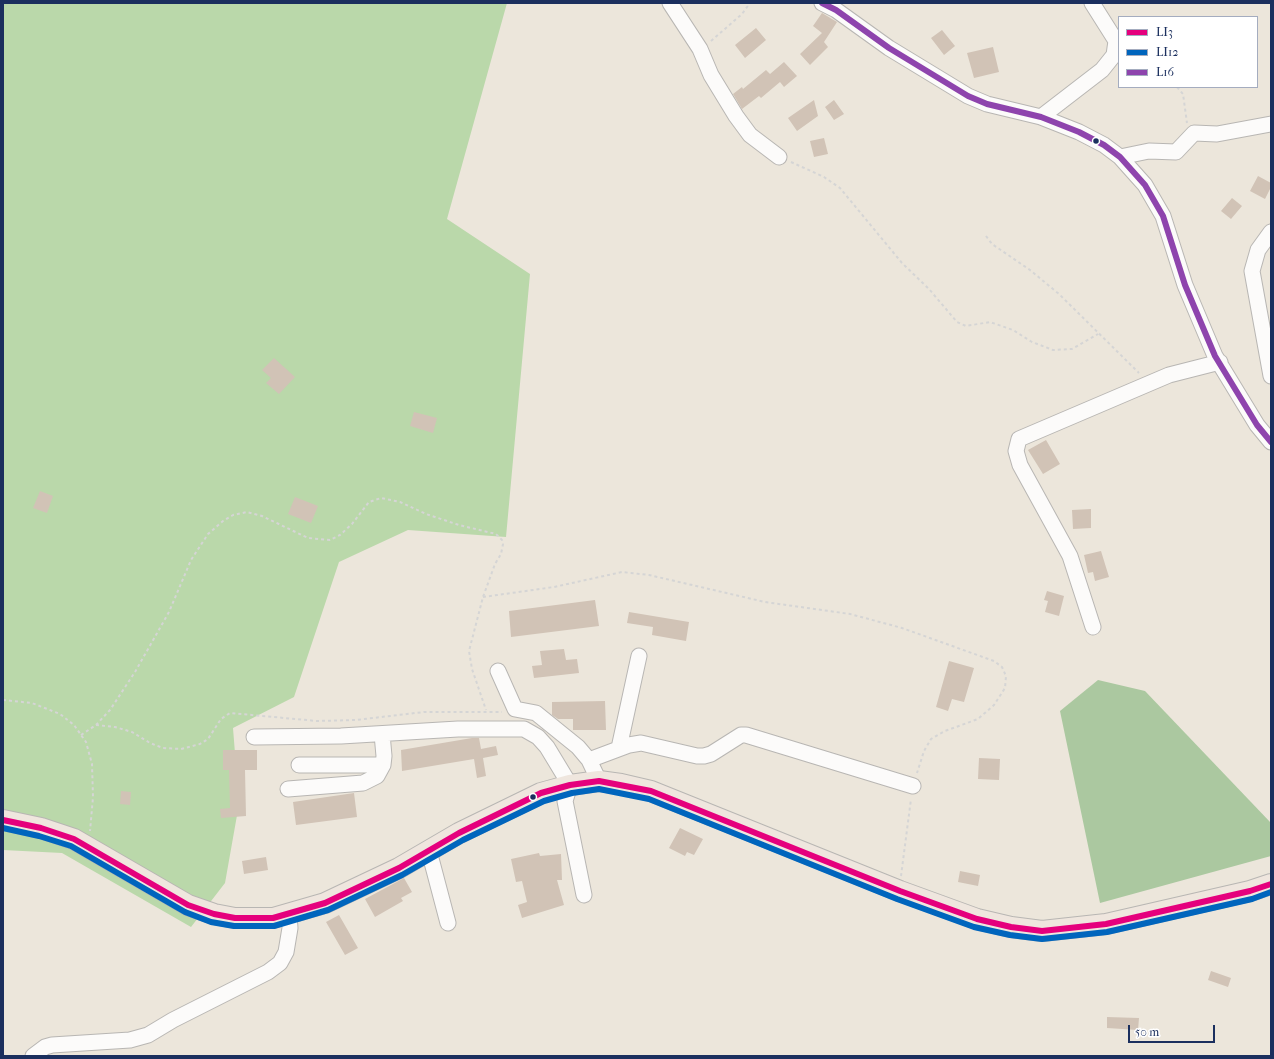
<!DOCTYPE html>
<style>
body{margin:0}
#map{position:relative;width:1274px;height:1059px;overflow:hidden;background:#ece6db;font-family:"IM FELL French Canon",serif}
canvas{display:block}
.frame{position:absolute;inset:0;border:4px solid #1b2f5e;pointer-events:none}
.legend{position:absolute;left:1118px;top:16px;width:140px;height:72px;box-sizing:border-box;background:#fff;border:1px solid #a4acbf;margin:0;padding:5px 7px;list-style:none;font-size:12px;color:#1b2f5e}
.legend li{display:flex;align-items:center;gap:8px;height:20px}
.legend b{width:20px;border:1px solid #a4acbf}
.scale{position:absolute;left:1128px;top:1025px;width:87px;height:18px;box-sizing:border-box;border:2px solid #1b2f5e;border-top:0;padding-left:5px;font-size:12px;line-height:14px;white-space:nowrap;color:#1b2f5e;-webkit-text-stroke:3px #fff;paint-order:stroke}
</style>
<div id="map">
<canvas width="1274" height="1059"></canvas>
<div class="frame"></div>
<ul class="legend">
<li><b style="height:5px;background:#e5007d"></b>LI3</li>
<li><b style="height:5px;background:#0065bd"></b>LI12</li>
<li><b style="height:5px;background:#8e44ad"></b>L16</li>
</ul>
<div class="scale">50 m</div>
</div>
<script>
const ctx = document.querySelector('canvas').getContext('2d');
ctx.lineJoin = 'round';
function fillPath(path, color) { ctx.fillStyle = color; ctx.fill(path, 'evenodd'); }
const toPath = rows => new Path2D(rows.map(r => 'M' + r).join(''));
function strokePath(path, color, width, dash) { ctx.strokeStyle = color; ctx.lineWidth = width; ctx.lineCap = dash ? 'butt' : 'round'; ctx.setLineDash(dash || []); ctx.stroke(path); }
const green = toPath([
 [3,3,507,3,447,219,530,274,506,537,408,530,339,562,294,697,233,728,239,804,225,883,191,927,62,853,3,850]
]);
const forest = toPath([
 [1098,680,1145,691,1271,823,1271,856,1100,903,1060,711]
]);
const building = toPath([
 [822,13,837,22,824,42,828,47,810,65,800,54,822,33,813,26],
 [756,28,766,40,745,58,735,45],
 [942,30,955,46,944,55,931,38],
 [993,47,999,72,974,78,967,53],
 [784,62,797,76,784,87,780,82,761,98,759,96,742,109,733,94,742,87,743,89,766,70,770,74],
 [814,100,818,116,797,131,788,118],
 [834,100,844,114,834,120,825,107],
 [824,138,828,154,814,157,810,141],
 [1258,176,1271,183,1271,187,1265,199,1250,191],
 [1232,198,1242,206,1231,219,1221,211],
 [274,358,295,377,279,394,266,383,271,378,262,370],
 [414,412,437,418,433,433,410,426],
 [1046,440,1060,464,1043,474,1028,450],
 [40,491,53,496,47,513,33,508],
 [295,497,318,506,311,523,288,514],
 [1091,509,1091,528,1073,529,1072,510],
 [1101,551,1109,577,1095,581,1093,572,1088,573,1084,555],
 [1047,591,1064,596,1059,616,1045,612,1048,601,1044,600],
 [595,600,599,626,511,637,509,611],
 [629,612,689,622,686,641,652,635,653,627,627,623],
 [564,649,566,660,577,659,579,673,534,678,532,666,542,665,540,651],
 [949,661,974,668,964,702,952,699,948,711,936,707],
 [605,701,606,730,573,730,573,719,558,719,552,715,552,702],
 [472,738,479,738,481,749,496,746,498,755,483,758,486,776,477,778,474,759,402,771,401,750],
 [223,750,257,750,257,770,245,770,246,816,221,818,220,809,230,808,229,770,223,770],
 [979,758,1000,759,999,780,978,779],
 [121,791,131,792,130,805,120,804],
 [354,793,357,817,296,825,293,802],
 [680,828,703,839,694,855,687,852,685,856,669,848],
 [539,853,540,856,561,854,562,880,557,880,564,905,522,918,518,905,527,902,522,881,516,882,511,859],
 [266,857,268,870,244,874,242,861],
 [960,871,980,875,978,886,958,882],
 [404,878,412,892,401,898,403,901,375,917,365,899],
 [339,915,358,948,345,955,326,922],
 [1211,971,1231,978,1228,987,1208,980],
 [1107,1017,1139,1018,1138,1030,1107,1028]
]);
const path = toPath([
 [711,41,742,14,750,3],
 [1177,87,1183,94,1187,123],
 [791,162,824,177,840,188,902,263,929,289,957,322,966,326,990,322,1013,330,1032,342,1053,350,1072,349,1098,334],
 [986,236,992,244,1030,270,1059,294,1139,373],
 [483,597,554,587,622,572,649,575,765,602,850,614,902,628,994,661,1002,667,1006,676,1005,688,994,705,978,719,945,731,931,739,924,751,917,773],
 [3,700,32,703,60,714,74,725,86,742,92,764,93,797,90,831],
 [96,725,115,727,132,732,150,743,163,748,181,749,200,744,208,739,221,719,230,713,317,721,356,720,424,712,502,712],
 [81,735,96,725,110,710,135,672,169,612,191,560,208,534,223,521,233,515,247,512,262,516,308,538,330,540,340,535,352,524,369,502,381,498,400,502,426,514,459,525,496,534,502,540,503,544,501,554,495,564,483,597,469,651,472,669,486,710],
 [901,876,911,799]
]);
const minor = toPath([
 [670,3,700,49,711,75,736,116,750,135,779,157],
 [822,3,836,10,889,48,968,96,987,104,1041,117,1079,132,1104,145,1120,157,1145,185,1163,216,1185,285,1215,356,1257,425,1271,442],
 [1041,117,1102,70,1114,55,1116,41,1092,3],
 [1120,157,1149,151,1176,152,1194,133,1217,134,1271,124],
 [1271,232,1258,250,1252,271,1271,376],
 [1093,627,1070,556,1020,465,1016,451,1019,439,1169,375,1220,362],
 [498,671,515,709,536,713,578,747,589,760,599,781],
 [254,737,341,736,458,729,524,729,538,737,547,747,570,785,565,801,584,895],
 [619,748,639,656],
 [589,760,629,745,641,743,697,756,704,756,711,754,741,735,746,735,913,786],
 [299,765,383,765],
 [288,789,363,783,377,776,383,765,384,756,382,734],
 [429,851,448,923],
 [33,1056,45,1047,52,1045,130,1040,148,1035,173,1020,268,972,280,963,286,952,290,928,289,914]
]);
const major = toPath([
 [3,820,41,828,74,839,188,905,214,914,235,918,273,918,325,903,399,868,459,833,541,793,570,785,599,781,621,784,651,791,900,891,977,919,1011,927,1042,931,1106,924,1250,891,1271,884]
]);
const bus1 = toPath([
 [3,820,41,828,74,839,188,905,214,914,235,918,273,918,325,903,399,868,459,833,541,793,570,785,599,781,651,791,900,891,977,919,1011,927,1042,931,1106,924,1250,891,1271,884]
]);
const bus2 = toPath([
 [3,828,39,836,71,846,185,912,211,922,234,926,274,926,328,910,402,875,463,840,544,801,572,793,599,789,649,799,897,899,974,927,1010,935,1042,939,1107,932,1252,899,1271,892]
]);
const bus3 = toPath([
 [822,3,836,10,889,48,968,96,987,104,1041,117,1079,132,1104,145,1120,157,1145,185,1163,216,1185,285,1215,356,1257,425,1271,442]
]);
const markers = [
 [1096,141,3.5,"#1b2f5e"],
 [533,797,3.5,"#1b2f5e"]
];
fillPath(green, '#bad8aa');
fillPath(forest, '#abc8a0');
fillPath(building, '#d1c3b6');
strokePath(minor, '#b8b6b3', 17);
strokePath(major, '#b8b6b3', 22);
strokePath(path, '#d5d5d5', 2, [3, 3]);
strokePath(minor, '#fcfbfa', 15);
strokePath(major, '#efe6de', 20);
strokePath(bus1, '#e5007d', 6);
strokePath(bus2, '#0065bd', 6);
strokePath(bus3, '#8e44ad', 6);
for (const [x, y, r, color] of markers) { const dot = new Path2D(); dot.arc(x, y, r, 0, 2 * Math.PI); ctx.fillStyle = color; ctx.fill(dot); strokePath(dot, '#fff', 1.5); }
</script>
